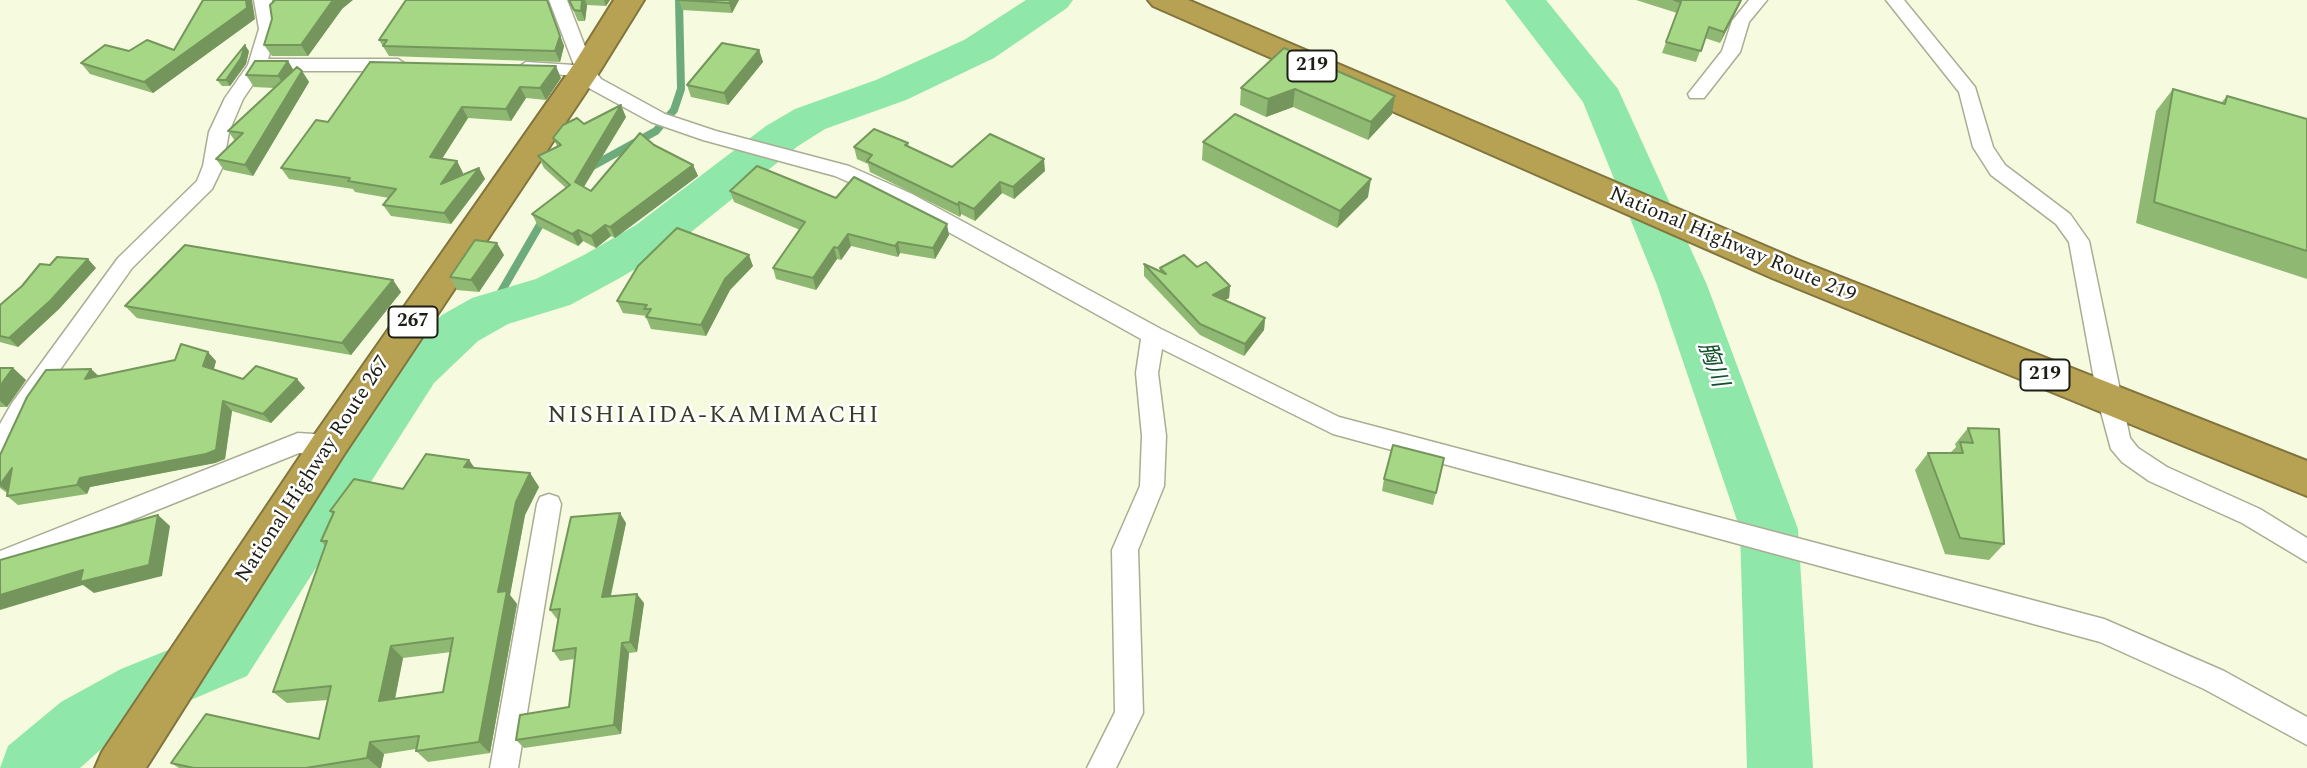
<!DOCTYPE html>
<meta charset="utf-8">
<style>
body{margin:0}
canvas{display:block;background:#f6fade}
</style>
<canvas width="2307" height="768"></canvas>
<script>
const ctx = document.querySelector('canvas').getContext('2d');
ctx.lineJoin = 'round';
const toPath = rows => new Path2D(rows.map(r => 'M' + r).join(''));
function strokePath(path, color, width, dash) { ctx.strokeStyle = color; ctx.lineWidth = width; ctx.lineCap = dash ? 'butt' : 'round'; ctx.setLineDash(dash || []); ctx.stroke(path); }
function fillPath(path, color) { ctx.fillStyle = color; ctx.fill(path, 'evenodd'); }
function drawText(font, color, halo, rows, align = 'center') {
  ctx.font = font + ' Spectral,"Noto Sans JP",serif'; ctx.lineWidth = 5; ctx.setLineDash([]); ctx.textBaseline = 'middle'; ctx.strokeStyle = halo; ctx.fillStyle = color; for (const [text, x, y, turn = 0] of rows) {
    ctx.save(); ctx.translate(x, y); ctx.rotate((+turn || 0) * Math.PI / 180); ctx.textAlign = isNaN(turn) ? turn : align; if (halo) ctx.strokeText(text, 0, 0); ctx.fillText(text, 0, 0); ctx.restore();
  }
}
const stream = toPath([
 [589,168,656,131,674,110,681,89,679,0],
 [490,311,545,216]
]);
const river = toPath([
 [1026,0,1073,0,1067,8,994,58,906,100,825,129,798,146,670,249,618,279,570,305,508,324,478,341,434,383,247,676,165,711,107,744,80,768,0,768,8,746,61,702,121,669,203,636,398,355,442,315,472,298,536,279,584,255,636,225,766,126,795,109,876,80,964,40,1026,0],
 [1505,0,1546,0,1618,89,1707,285,1798,529,1813,768,1747,768,1740,529,1657,285,1583,102,1505,0]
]);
const street = toPath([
 [254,0,272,0,277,29,268,59,398,59,407,65,398,71,262,71,243,99,229,132,223,166,212,189,132,268,28,415,8,453,0,456,0,424,12,403,118,258,197,181,203,166,209,132,225,98,248,65,259,29,254,0],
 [549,0,567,0,594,70,601,79,665,114,716,131,849,166,912,194,1161,329,1339,417,2104,619,2224,671,2307,717,2307,745,2204,689,2100,642,1333,434,1162,349,1158,373,1166,436,1164,486,1138,550,1143,713,1116,768,1087,768,1115,712,1112,550,1140,486,1142,436,1136,373,1141,339,898,204,835,176,703,140,651,122,587,87,580,76,520,72,517,68,526,62,574,65,549,0],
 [1749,0,1767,0,1749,22,1740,52,1704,98,1690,98,1688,94,1722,51,1732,21,1749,0],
 [1886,0,1904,0,1975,87,1993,147,2005,165,2070,214,2089,241,2130,438,2138,448,2167,467,2260,509,2307,538,2307,562,2242,523,2149,481,2122,462,2111,449,2098,401,2069,242,2056,224,1991,175,1973,147,1959,92,1886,0],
 [298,433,329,435,337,438,341,445,337,452,329,455,299,453,0,573,0,551,298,433],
 [549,494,558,497,561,504,518,768,490,768,537,504,540,497,549,494]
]);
const highway = toPath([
 [614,0,644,0,600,71,343,456,146,768,95,768,102,752,315,434,572,67,614,0],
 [1148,0,1188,0,1798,260,2307,461,2307,496,1772,278,1153,6,1148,0]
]);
const wall = toPath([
 [273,0,342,9,308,56,272,56,264,45,272,19],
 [406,0,547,0,564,46,560,62,389,56,379,40],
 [569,0,610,0,606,6,587,5,585,21,578,21],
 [679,0,739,0,732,13,682,10],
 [1636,0,1742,0,1720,43,1705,38,1696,62,1662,53,1677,13],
 [255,19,153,93,90,74,81,63,129,51,174,50],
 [1284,48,1392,114,1368,140,1293,107,1266,117,1240,105,1241,88],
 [759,50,763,62,728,105,691,97,687,85],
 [249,51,246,64,230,86,222,86,217,80],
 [288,61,293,70,302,71,309,82,253,176,224,170,216,159,235,141,228,131,274,88,254,87,246,75],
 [561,78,546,100,526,98,511,121,468,118,442,159,457,161,463,173,461,176,479,168,485,179,451,224,391,216,383,205,389,198,355,192,353,189,289,179,281,168,328,122],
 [2173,89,2221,103,2227,96,2307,119,2307,279,2136,223,2156,111],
 [626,117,584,187,591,191,654,145,693,165,698,176,615,238,611,236,596,248,583,241,578,246,538,226,532,214,566,188,544,168,538,156,557,146,553,138,584,124],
 [1203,142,1368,197,1337,228,1202,160],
 [908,143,909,147,952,167,1045,171,1014,199,1002,193,975,221,961,214,960,217,870,172,868,164,857,159,854,147],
 [730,191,836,198,949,235,935,259,900,253,898,257,851,246,841,260,837,259,816,290,776,279,773,268,800,230,734,202],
 [504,255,479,292,457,290,450,277],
 [1144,264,1160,271,1160,268,1197,267,1230,286,1229,298,1225,300,1265,318,1264,330,1244,356,1200,335,1144,276],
 [753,266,730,290,706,336,651,329,646,317,647,316,623,313,617,301],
 [96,268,59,309,18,347,0,342,0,305],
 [393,280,401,292,351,355,137,318,125,306],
 [216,361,214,369,243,379,305,388,271,423,232,411,225,459,215,463,90,487,87,494,18,505,7,496,7,493,0,488,0,455,91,369,99,376],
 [0,368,13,368,26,380,7,407,0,407],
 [1968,428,2004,544,1989,560,1945,554,1915,470,1928,453,1950,453,1956,447,1955,444],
 [469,460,474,468,530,473,539,487,525,515,510,595,517,604,490,753,428,762,416,751,416,749,384,754,381,768,179,768,171,763,319,739,328,700,287,703,273,692,325,546,321,541,333,515,330,511,403,489],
 [451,652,443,692,395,699,403,658],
 [1384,479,1436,493,1433,505,1382,491],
 [626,523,611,596,644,603,637,652,629,653,621,734,524,748,516,740,569,707,574,659,560,661,553,651,558,619,557,619,550,610]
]);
const shadedWall = toPath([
 [246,0,252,0,255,19,153,93,144,82],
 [333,0,353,0,342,9,308,56,301,45],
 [547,0,564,46,560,62,555,51],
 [582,0,585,0,587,5,585,21,581,11],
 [604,0,610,0,606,6],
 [731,0,739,0,732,13,729,3],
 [1742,0,1738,8,1720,43,1724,32],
 [245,45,249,51,246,64,230,86,226,80],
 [759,50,763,62,728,105,724,93],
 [288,61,296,74,286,88,278,76],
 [556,66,561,78,546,100,540,88],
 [302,71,309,82,253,176,245,165],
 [520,87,526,98,511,121,506,109],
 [1295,89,1293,107,1266,117,1268,99],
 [1395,96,1392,114,1368,140,1371,122],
 [621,105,626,117,580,193,575,182],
 [462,107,468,118,436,168,430,157],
 [1044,159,1045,171,1014,199,1013,187],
 [457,161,463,173,448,195,441,184],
 [693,165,698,176,615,238,610,227],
 [479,168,485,179,451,224,444,213],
 [1371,179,1368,197,1337,228,1340,211],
 [1000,182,1002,193,975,221,974,209],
 [959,202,961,214,960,217,958,205],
 [947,224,949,235,935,259,933,248],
 [605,225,611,236,596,248,591,236],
 [578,230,583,241,578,246,572,234],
 [848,234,851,246,841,260,838,248],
 [898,242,900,253,898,257,895,246],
 [497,243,504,255,479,292,471,280],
 [834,247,837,259,816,290,813,278],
 [749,255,753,266,730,290,706,336,701,325,725,279],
 [88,259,96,268,59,309,18,347,9,338],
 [393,280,401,292,351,355,342,343],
 [1230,286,1229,298,1213,307,1213,295],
 [1265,318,1264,330,1244,356,1245,344],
 [208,352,216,361,212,375,203,366],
 [13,368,26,380,7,407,0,401,0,386],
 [91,369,101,379,85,379],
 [297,379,305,388,271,423,263,414],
 [223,401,232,411,225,459,215,463,90,487,87,494,77,485,80,478],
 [469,460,479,474,464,467],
 [12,468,11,494,0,486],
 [530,473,539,487,525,515,510,595,517,604,490,753,479,742,498,592,516,502],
 [620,513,626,523,608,607,602,597],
 [158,515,170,526,162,576,94,593,83,585,0,610,0,595],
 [637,594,644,603,637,652,630,642],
 [622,643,629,653,621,734,614,725],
 [391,646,403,658,392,713,379,701],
 [370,742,384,754,381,768,379,768,367,758]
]);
const building = toPath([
 [203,0,246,0,247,8,144,82,81,63,105,45,129,51,147,40,174,50,203,0],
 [275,0,333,0,301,45,264,45,272,19,270,5,275,0],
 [406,0,547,0,560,36,555,51,383,46,387,40,379,40,406,0],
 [569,0,582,0,581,11,574,10,569,0],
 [679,0,731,0,729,3,679,0],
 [1674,0,1741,0,1724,32,1709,27,1701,51,1666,42,1681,2,1674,0],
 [722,43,759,50,724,93,687,85,722,43],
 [245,45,241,58,226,80,217,80,245,45],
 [1284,48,1395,96,1371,122,1295,89,1268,99,1241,88,1284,48],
 [255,61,288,61,278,76,246,75,255,61],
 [370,62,556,66,540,88,520,87,506,109,462,107,430,157,457,161,441,184,479,168,444,213,383,205,396,189,348,181,350,178,281,168,316,120,328,122,370,62],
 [297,67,302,71,245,165,216,159,243,133,228,131,297,67],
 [2173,89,2225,104,2227,96,2307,119,2307,251,2154,202,2173,89],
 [621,105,575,182,591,191,640,133,654,145,693,165,610,227,605,225,591,236,578,230,572,234,532,214,570,185,538,156,561,145,553,138,563,125,577,118,584,124,621,105],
 [1235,114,1371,179,1340,211,1203,142,1235,114],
 [874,129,908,143,905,145,952,167,990,134,1044,159,1013,187,1000,182,974,209,959,202,958,205,867,161,872,155,854,147,874,129],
 [757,166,836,198,854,177,947,224,933,248,898,242,895,246,848,234,838,248,834,247,813,278,773,268,805,222,730,191,757,166],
 [677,228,749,255,725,279,701,325,646,317,651,309,644,309,647,305,617,301,638,266,677,228],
 [475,240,497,243,471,280,450,277,475,240],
 [185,245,393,280,342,343,125,306,185,245],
 [1184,255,1197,267,1206,262,1230,286,1213,295,1265,318,1245,344,1200,324,1144,264,1166,274,1160,268,1184,255],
 [57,257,88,259,51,300,9,338,0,336,0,305,22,286,40,264,50,265,57,257],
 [181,344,208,352,203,366,243,379,256,366,297,379,263,414,223,401,216,450,206,454,80,478,77,485,7,496,12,468,0,485,0,455,27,397,46,370,91,369,85,379,175,360,181,344],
 [0,368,13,368,0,386,0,368],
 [1968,428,1999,429,2004,544,1960,538,1928,453,1963,453,1960,442,1973,443,1968,428],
 [1393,445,1444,458,1436,493,1384,479,1393,445],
 [426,454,469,460,464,467,530,473,516,502,498,592,507,591,479,742,416,751,419,736,370,742,367,758,306,768,194,768,171,763,206,714,319,739,331,686,273,692,327,541,321,541,334,512,330,511,354,479,403,489,426,454],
 [453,638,443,692,379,701,391,646,453,638],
 [620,513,602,597,637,594,630,642,622,643,614,725,516,740,520,715,569,707,576,648,553,651,560,609,550,610,571,517,620,513],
 [158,515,149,565,80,582,83,570,0,595,0,560,158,515]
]);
const shields = [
 [1312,66,49],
 [413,322,49],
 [2045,375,49]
];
const shieldNames = [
 ["219",1312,66],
 ["267",413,322],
 ["219",2045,375]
];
const streetNames = [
 ["National Highway Route 219",1732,246,23],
 ["National Highway Route 267",314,470,-57]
];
const waterNames = [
 ["胸川",1711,365,70]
];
const quarterNames = [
 ["NISHIAIDA-KAMIMACHI",714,417]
];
strokePath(stream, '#6dab7d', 8);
fillPath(river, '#8fe7a9');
strokePath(street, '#a9ad93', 3);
strokePath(highway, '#81743d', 4);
fillPath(street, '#fff');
fillPath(highway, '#b7a253');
fillPath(wall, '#8fb972');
fillPath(shadedWall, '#74965c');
fillPath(building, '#a6d784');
strokePath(building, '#74965c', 2);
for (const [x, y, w] of shields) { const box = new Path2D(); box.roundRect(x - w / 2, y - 15.5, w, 31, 5); ctx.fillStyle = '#fff'; ctx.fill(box); strokePath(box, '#1d1e15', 2); }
drawText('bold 19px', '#1d1e15', null, shieldNames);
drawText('21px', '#1d1e15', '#fff', streetNames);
drawText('italic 23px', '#11522c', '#fff', waterNames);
ctx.letterSpacing = '2px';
drawText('24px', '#383b25', '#fff', quarterNames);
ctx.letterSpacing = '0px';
</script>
